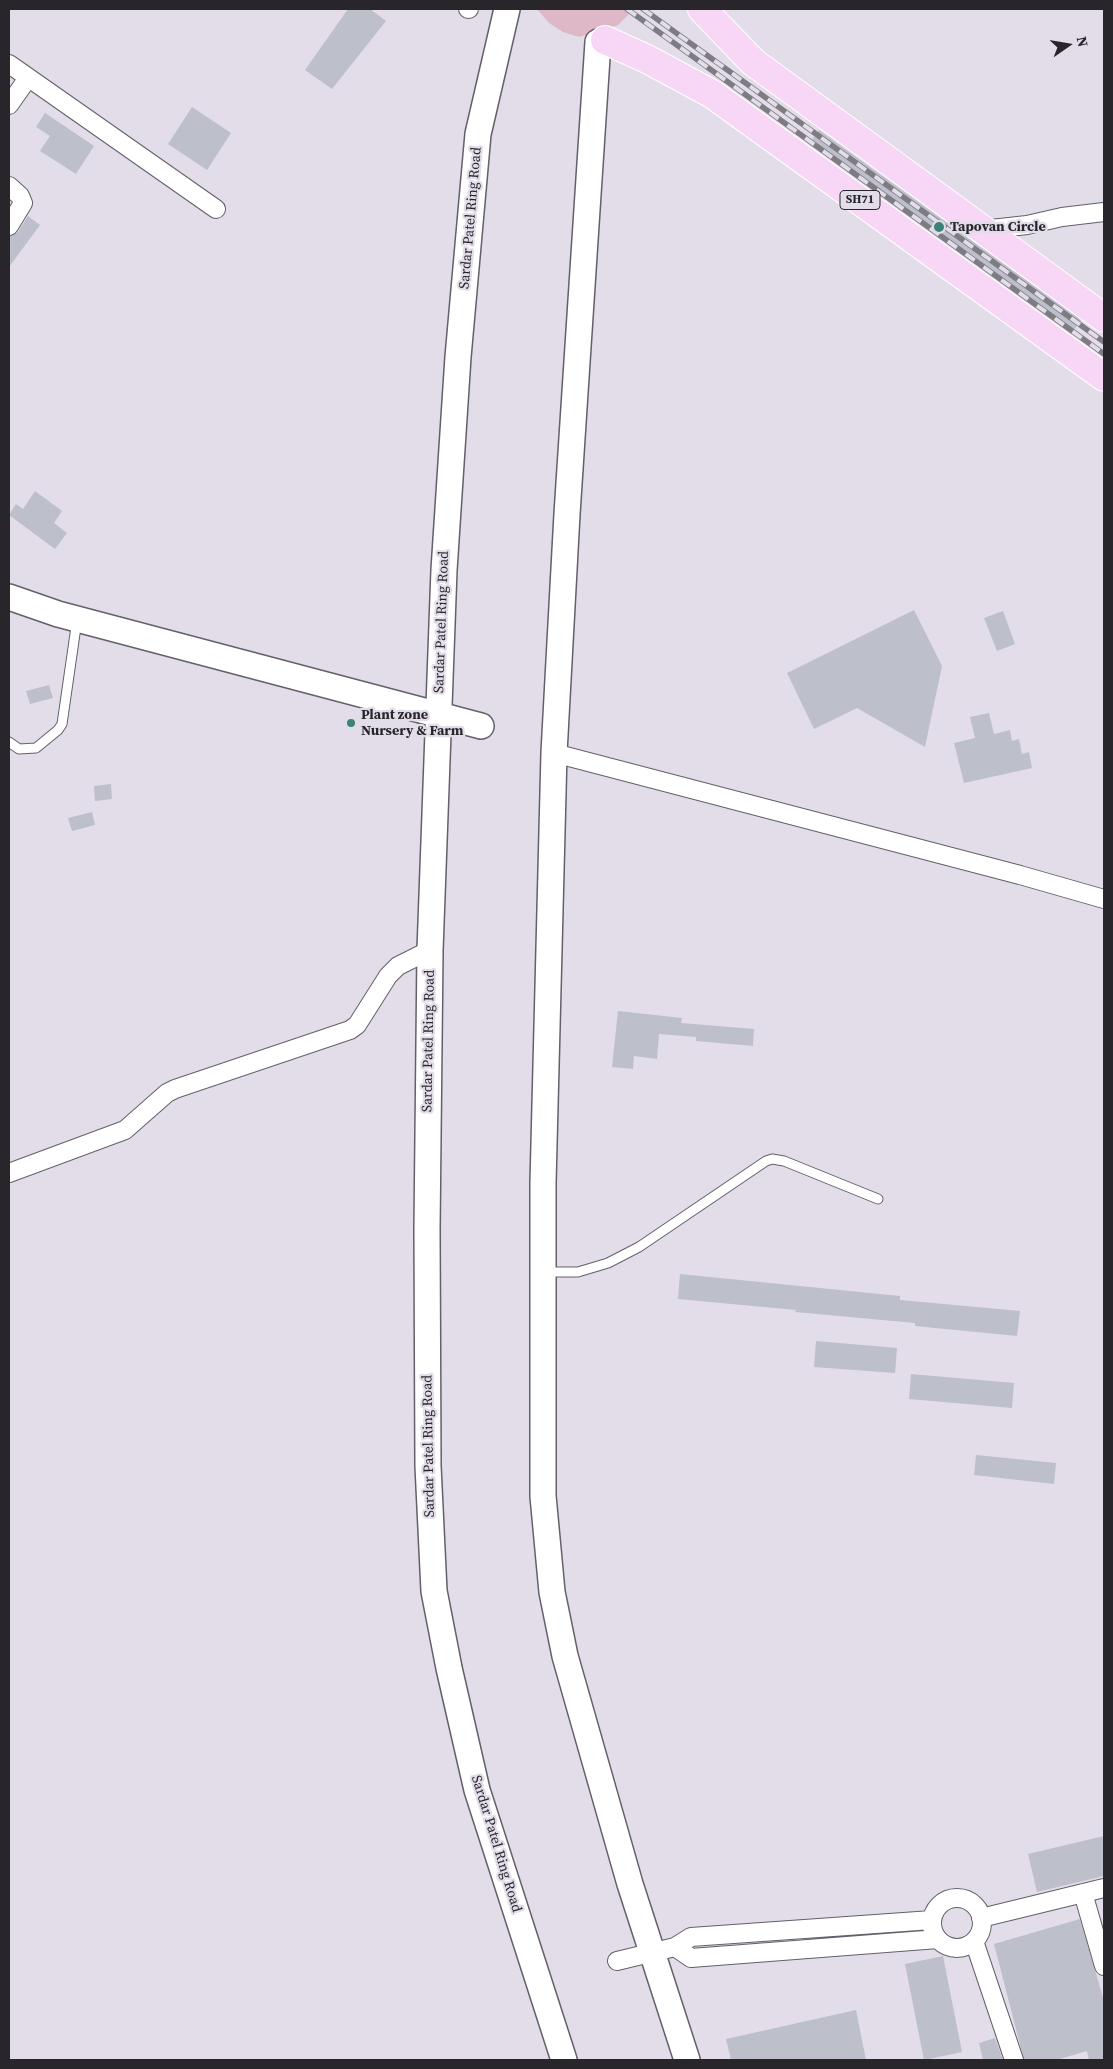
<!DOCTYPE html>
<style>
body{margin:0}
#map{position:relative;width:1113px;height:2069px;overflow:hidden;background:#e2dde9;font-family:"Source Serif 4",serif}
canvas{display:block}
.frame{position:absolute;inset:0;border:10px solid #28262a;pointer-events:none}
.north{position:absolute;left:1043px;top:20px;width:50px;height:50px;-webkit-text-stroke:4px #e2dde9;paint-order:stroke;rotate:77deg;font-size:14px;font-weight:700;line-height:20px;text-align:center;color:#28262a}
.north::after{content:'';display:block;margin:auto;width:18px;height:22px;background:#28262a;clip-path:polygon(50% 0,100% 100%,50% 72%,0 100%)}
</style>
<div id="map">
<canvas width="1113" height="2069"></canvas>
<div class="frame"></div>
<div class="north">N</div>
</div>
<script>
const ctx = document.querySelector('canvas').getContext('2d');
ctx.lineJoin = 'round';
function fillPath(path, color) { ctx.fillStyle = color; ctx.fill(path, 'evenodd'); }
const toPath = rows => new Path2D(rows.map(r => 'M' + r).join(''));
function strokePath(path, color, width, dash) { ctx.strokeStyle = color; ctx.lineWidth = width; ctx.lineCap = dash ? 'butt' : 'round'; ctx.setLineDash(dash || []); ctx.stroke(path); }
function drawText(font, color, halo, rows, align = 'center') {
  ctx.font = font + ' "Source Serif 4",serif'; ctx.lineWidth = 4.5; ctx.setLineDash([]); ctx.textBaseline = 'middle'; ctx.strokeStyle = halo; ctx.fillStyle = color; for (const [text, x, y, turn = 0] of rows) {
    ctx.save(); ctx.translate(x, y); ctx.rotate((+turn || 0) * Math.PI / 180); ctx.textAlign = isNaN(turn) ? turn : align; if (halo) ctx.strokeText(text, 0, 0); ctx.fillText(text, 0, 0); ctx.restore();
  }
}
const green = toPath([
 [537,9,634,9,618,25,579,37,563,32,549,23]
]);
const building = toPath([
 [348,9,370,9,386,21,332,89,305,70],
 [192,107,231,133,207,170,168,144],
 [45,113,94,146,76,174,40,151,50,136,36,127],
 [819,130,1081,320,1071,334,809,144],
 [28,216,40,225,9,267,9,237,18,232],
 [35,491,62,511,54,523,67,533,55,549,9,515,16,504,23,509],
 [914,610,942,666,925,747,857,708,814,729,787,673],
 [1003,611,1015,644,997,651,984,618],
 [49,685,53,698,30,704,26,691],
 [989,713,994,734,1010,730,1012,741,1019,739,1022,754,1029,752,1032,768,964,783,954,743,975,738,970,717],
 [111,784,112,799,95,801,94,786],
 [92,812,95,825,72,831,68,818],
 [618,1011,682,1018,681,1023,754,1029,753,1046,696,1041,696,1037,659,1034,657,1059,634,1056,633,1069,612,1067],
 [680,1274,900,1296,900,1300,1020,1311,1017,1336,915,1326,915,1323,795,1312,796,1310,678,1299],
 [816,1341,897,1348,895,1373,814,1367],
 [911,1374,1014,1383,1012,1408,909,1399],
 [976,1455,1056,1463,1054,1484,974,1475],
 [1104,1836,1104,1876,1037,1892,1028,1854],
 [1080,1919,1104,2001,1104,2060,1089,2060,1087,2051,1056,2060,1024,2060,994,1944],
 [943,1956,962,2052,924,2060,905,1964],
 [856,2010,866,2060,731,2060,726,2039],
 [995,2038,1003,2060,983,2060,979,2043]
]);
const lane = toPath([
 [9,742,19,749,36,748,58,730,62,724,77,620],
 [545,1272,578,1272,608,1263,639,1247,766,1161,772,1159,784,1161,878,1199]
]);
const street = toPath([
 [468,9,469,9],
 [9,64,216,209],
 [9,105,28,78],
 [9,186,20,196,23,203,9,226],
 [982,230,1027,225,1062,217,1104,212],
 [554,753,1020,875,1104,899],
 [9,1173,125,1130,167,1093,175,1089,350,1030,357,1025,388,976,398,966,430,950],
 [1083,1893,1104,1966],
 '932 1923a25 25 0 1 1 50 0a25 25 0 1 1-50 0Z',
 [981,1918,1104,1888],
 [974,1941,1014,2060],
 [675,1947,691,1958,938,1939],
 [617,1961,675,1947,691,1937,932,1920]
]);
const secondary = toPath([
 [507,9,478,134,458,357,444,570,430,950,427,1229,428,1466,434,1591,449,1668,477,1790,564,2060],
 [598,42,567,514,554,753,543,1183,543,1496,552,1592,565,1656,630,1884,687,2060],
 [9,597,58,614,481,726]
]);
const primary = toPath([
 [702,9,753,62,1104,318],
 [605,40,647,59,712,94,1104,377]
]);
const rail = toPath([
 [627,9,1104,354],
 [643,9,1104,342]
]);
const markers = [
 [939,227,6,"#3d8276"],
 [351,723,5,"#3d8276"]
];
const shields = [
 [860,200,40]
];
const shieldNames = [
 ["SH71",860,200]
];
const streetNames = [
 ["Sardar Patel Ring Road",471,218,-85],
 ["Sardar Patel Ring Road",442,622,-88],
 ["Sardar Patel Ring Road",429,1041,-89],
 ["Sardar Patel Ring Road",429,1446,-91],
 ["Sardar Patel Ring Road",496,1844,73]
];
const poiNames = [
 ["Tapovan Circle",950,227],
 ["Plant zone",361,715],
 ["Nursery & Farm",361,731]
];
fillPath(green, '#deb8c6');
fillPath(building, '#bdbfcb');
strokePath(lane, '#645f6a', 11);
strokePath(street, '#645f6a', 20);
strokePath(secondary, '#645f6a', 28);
strokePath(primary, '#fff', 30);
strokePath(lane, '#fff', 9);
strokePath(street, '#fff', 18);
strokePath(secondary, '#fff', 25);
strokePath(primary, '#f8d6f5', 28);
strokePath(rail, '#7e7b83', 5.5);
strokePath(rail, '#e2dde9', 4, [11]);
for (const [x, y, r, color] of markers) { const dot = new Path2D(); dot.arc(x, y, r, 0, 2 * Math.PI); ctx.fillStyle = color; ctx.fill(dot); strokePath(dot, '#e2dde9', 2); }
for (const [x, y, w] of shields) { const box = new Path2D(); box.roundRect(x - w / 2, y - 9.5, w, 19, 4); ctx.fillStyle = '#e2dde9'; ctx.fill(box); strokePath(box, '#28262a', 1); }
drawText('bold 12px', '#28262a', null, shieldNames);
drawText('14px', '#28262a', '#e2dde9', streetNames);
drawText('bold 14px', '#28262a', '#e2dde9', poiNames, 'left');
</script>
